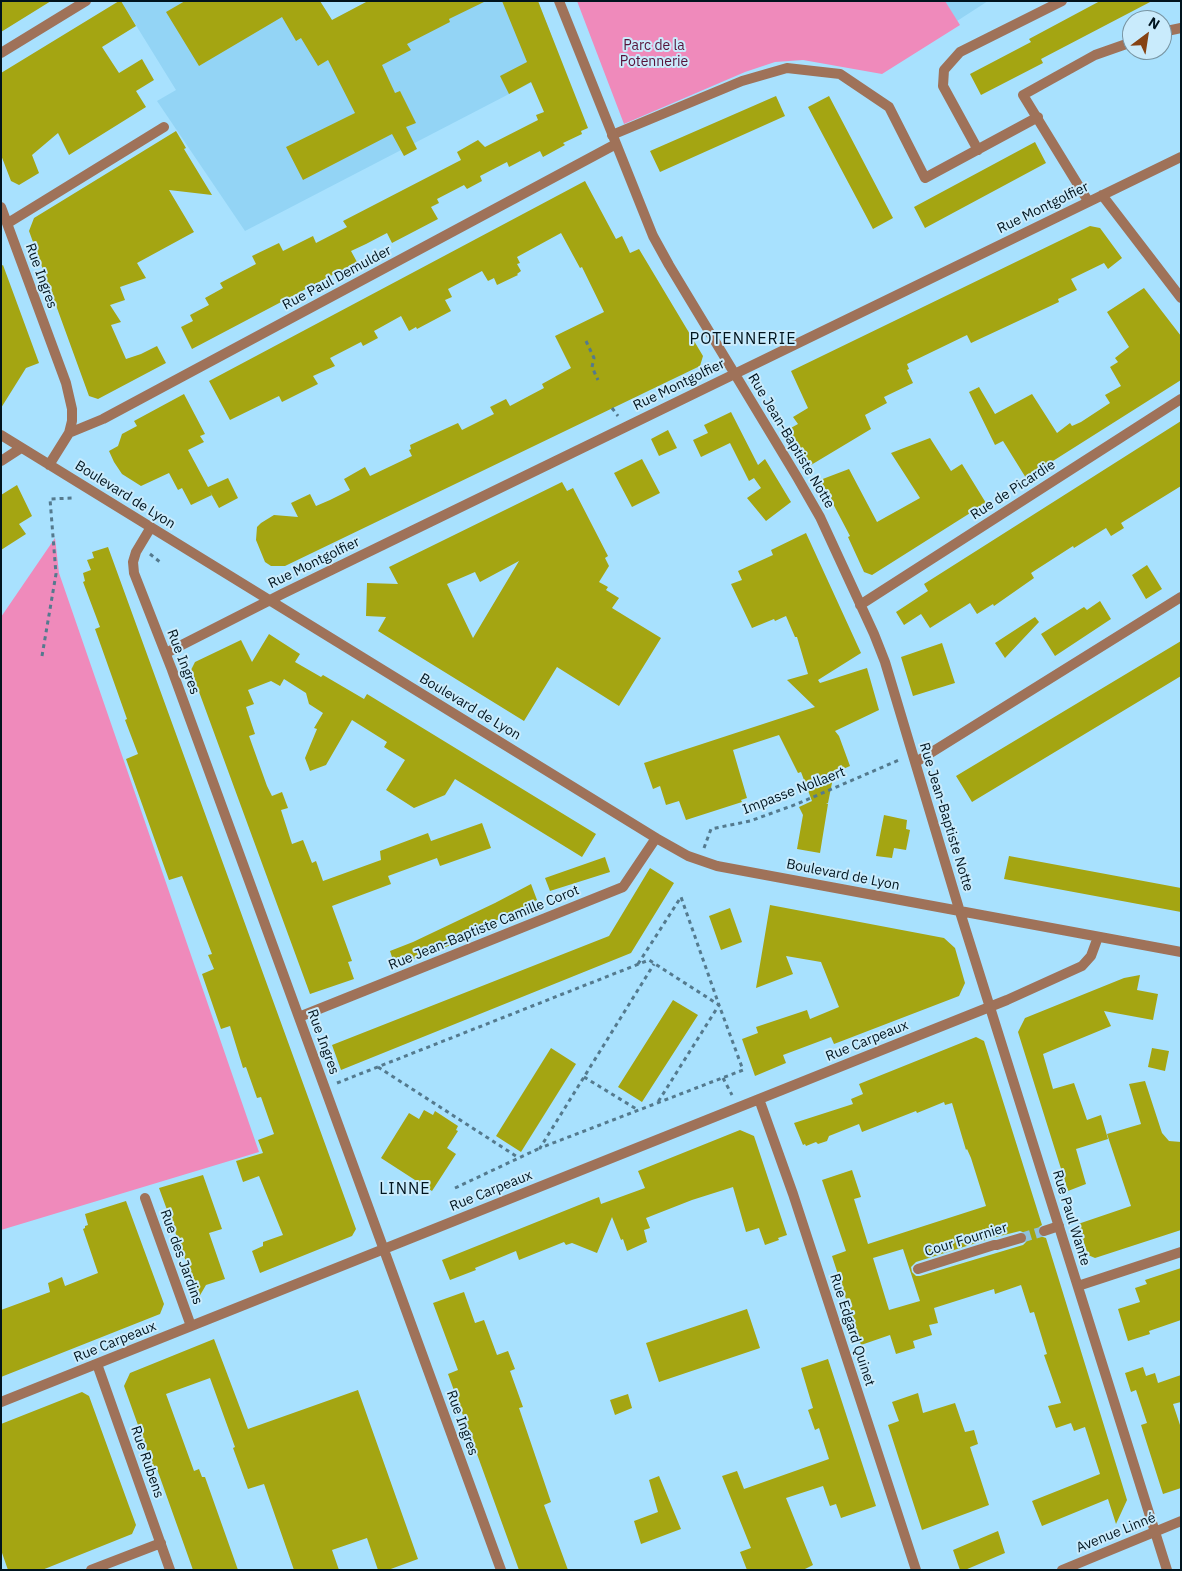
<!DOCTYPE html>
<meta charset="utf-8">
<style>
body{margin:0}
#map{position:relative;width:1182px;height:1571px;overflow:hidden;background:#a8e1fe;font-family:"IBM Plex Sans",sans-serif}
canvas{display:block}
.frame{position:absolute;inset:0;border:2px solid #00141e;pointer-events:none}
.north{position:absolute;left:1122px;top:10px;width:50px;height:50px;box-sizing:border-box;background:#c9ebfc;border:1px solid #7995a3;border-radius:50%;rotate:31deg;font-size:14px;font-weight:700;line-height:20px;text-align:center;color:#00141e}
.north::after{content:'';display:block;margin:auto;width:18px;height:22px;background:#864314;clip-path:polygon(50% 0,100% 100%,50% 72%,0 100%)}
</style>
<div id="map">
<canvas width="1182" height="1571"></canvas>
<div class="frame"></div>
<div class="north">N</div>
</div>
<script>
const ctx = document.querySelector('canvas').getContext('2d');
ctx.lineJoin = 'round';
function fillPath(path, color) { ctx.fillStyle = color; ctx.fill(path, 'evenodd'); }
const toPath = rows => new Path2D(rows.map(r => 'M' + r).join(''));
function strokePath(path, color, width, dash) { ctx.strokeStyle = color; ctx.lineWidth = width; ctx.lineCap = dash ? 'butt' : 'round'; ctx.setLineDash(dash || []); ctx.stroke(path); }
function drawText(font, color, halo, rows, align = 'center') {
  ctx.font = font + ' "IBM Plex Sans",sans-serif'; ctx.lineWidth = 4; ctx.setLineDash([]); ctx.textBaseline = 'middle'; ctx.strokeStyle = halo; ctx.fillStyle = color; for (const [text, x, y, turn = 0] of rows) {
    ctx.save(); ctx.translate(x, y); ctx.rotate((+turn || 0) * Math.PI / 180); ctx.textAlign = isNaN(turn) ? turn : align; if (halo) ctx.strokeText(text, 0, 0); ctx.fillText(text, 0, 0); ctx.restore();
  }
}
const built = toPath([
 [121,1,320,1,332,20,368,1,538,1,563,66,245,231,157,101,176,90],
 [944,1,988,1,957,21]
]);
const green = toPath([
 [577,1,945,1,960,25,882,74,803,60,775,62,745,72,624,124],
 [55,538,59,573,259,1152,1,1230,1,617]
]);
const building = toPath([
 [1,1,51,1,1,32],
 [119,1,121,1,136,26,102,47,119,73,142,59,154,80,136,91,146,107,69,155,58,133,32,155,39,173,19,185,11,181,1,155,1,73],
 [185,1,320,1,332,20,368,1,486,1,449,19,450,22,407,44,411,50,382,65,395,93,400,91,416,123,406,127,417,149,404,156,392,134,303,180,286,147,355,113,328,60,318,66,301,38,296,41,282,17,199,66,166,12],
 [502,1,538,1,588,128,581,131,582,134,563,143,565,145,543,157,540,151,509,167,507,162,480,176,482,181,467,189,464,185,437,199,439,203,431,207,438,219,392,243,387,233,366,244,351,251,357,262,192,349,181,327,193,321,190,315,209,305,205,298,223,288,220,283,256,264,252,256,279,243,283,251,313,236,316,243,347,227,343,221,461,160,457,152,478,140,485,147,538,120,536,115,544,112,531,82,509,94,500,76,527,62],
 [1100,1,1152,1,1041,59,1043,63,981,95,970,74,1031,42,1029,39],
 [776,96,785,116,660,172,650,151],
 [829,96,893,218,873,229,808,107],
 [176,131,186,148,184,149,212,195,169,190,194,232,137,263,146,278,120,287,125,300,110,305,121,322,111,325,126,359,141,354,157,346,166,363,98,399,89,396,29,231,34,218],
 [1035,142,1046,163,925,228,914,207],
 [585,181,616,239,622,236,630,253,639,249,703,356,700,366,285,566,271,566,265,562,256,540,257,527,261,523,274,515,298,517,291,503,310,494,316,506,330,500,350,490,344,479,365,467,370,476,412,456,409,450,411,449,410,445,458,423,462,430,494,414,490,407,506,399,510,406,544,388,542,384,571,368,555,336,604,312,582,267,580,268,561,233,517,257,520,263,517,264,521,271,517,274,518,275,497,285,494,278,488,281,482,271,448,289,452,297,445,300,451,311,417,329,416,327,409,331,401,316,374,331,378,338,363,346,361,342,330,358,335,366,313,376,318,384,282,402,279,396,230,420,209,381],
 [1090,226,1100,228,1122,258,1108,269,1104,263,1071,279,1077,290,1058,299,1059,302,971,343,967,335,907,364,909,369,907,370,913,383,884,397,887,403,865,415,871,429,811,465,789,429,798,424,793,417,808,408,791,371],
 [3,265,39,363,26,368,1,408,1,266],
 [1144,288,1181,336,1181,380,1026,478,1003,441,995,445,969,392,979,387,995,414,1032,394,1057,433,1070,423,1072,426,1081,422,1110,403,1105,395,1121,386,1110,367,1118,362,1115,358,1129,347,1107,312],
 [184,394,205,434,200,436,204,442,188,450,208,487,228,478,238,498,219,508,209,490,212,495,191,505,182,488,178,490,169,473,141,486,122,474,114,462,109,451,118,446,122,434,137,426,134,421],
 [731,412,758,465,765,459,791,502,766,521,747,498,761,488,754,478,749,481,730,443,701,457,693,440,708,433,704,425],
 [1181,421,1181,486,1121,523,1124,528,1111,536,1106,528,1074,548,1073,546,1031,573,1034,578,994,606,993,604,977,614,970,603,930,628,921,614,904,625,896,612,928,591,924,584],
 [668,430,677,448,659,456,651,439],
 [930,438,951,471,962,464,986,503,872,575,864,572,848,537,850,536,831,500,832,500,820,480,849,469,877,522,920,498,891,453],
 [642,459,660,493,632,507,614,473],
 [562,482,567,491,573,488,608,556,605,558,609,566,599,582,608,587,606,590,619,598,612,608,661,638,619,706,557,667,524,721,378,631,386,617,366,616,367,583,398,584,389,567],
 [519,561,473,638,447,584,475,572,480,582],
 [17,485,32,516,19,524,26,534,1,550,1,495],
 [806,533,861,653,818,680,820,683,867,668,879,710,835,731,839,736,850,766,834,773,828,803,826,804,828,804,820,853,797,849,803,815,799,807,812,801,801,772,798,773,779,735,733,750,747,798,741,800,742,802,686,820,679,801,666,805,660,786,653,789,644,763,815,707,787,680,808,674,797,637,795,637,786,616,775,621,774,619,752,628,731,584,742,580,738,571,773,555,771,550],
 [108,547,356,1229,352,1236,260,1273,252,1251,263,1246,263,1242,283,1235,259,1176,243,1182,236,1161,263,1153,258,1140,274,1134,261,1097,257,1098,246,1067,243,1068,230,1026,221,1029,202,974,214,969,208,955,212,954,182,876,169,880,126,759,138,754,125,720,127,719,95,629,100,627,83,582,85,581,83,573,91,570,87,560,94,558,92,552],
 [1147,565,1162,589,1146,599,1132,575],
 [1100,601,1111,619,1055,656,1041,634,1084,607,1087,610],
 [1035,617,1039,622,1005,658,995,643],
 [269,634,300,654,295,662,321,677,323,675,364,699,367,694,596,834,582,857,455,779,445,795,414,808,386,790,405,760,384,747,387,742,352,720,326,765,310,771,305,758,317,729,314,728,323,713,309,704,306,693,284,679,280,686,271,681,248,690,254,704,246,707,255,734,249,736,267,786,272,796,282,792,288,808,281,810,292,844,303,840,312,863,316,861,323,881,381,860,380,851,428,833,431,841,482,823,491,848,440,866,437,858,388,876,391,884,332,906,352,961,348,962,354,979,310,994,191,670,195,662,241,640,252,662],
 [1181,641,1181,676,972,802,956,776],
 [942,643,955,683,913,696,901,657],
 [884,815,907,820,906,829,910,830,906,850,894,848,892,858,876,856],
 [1009,856,1181,888,1181,912,1004,879],
 [605,857,610,872,550,891,545,878],
 [650,868,674,883,631,953,341,1070,332,1045,609,936],
 [531,884,537,900,473,932,475,936,395,966,390,951,413,942,495,903],
 [770,905,944,938,955,948,965,983,959,996,834,1044,831,1037,783,1055,786,1063,755,1076,742,1039,758,1033,756,1027,807,1010,810,1019,839,1007,821,962,786,956,793,974,756,988],
 [730,908,742,942,721,950,709,916],
 [1140,975,1137,990,1158,994,1153,1020,1104,1011,1111,1026,1043,1054,1053,1089,1074,1083,1087,1120,1101,1115,1108,1139,1076,1149,1086,1184,1068,1191,1018,1032,1025,1018,1124,978],
 [673,1000,698,1015,642,1102,618,1087],
 [976,1037,984,1041,1042,1225,1039,1227,1037,1233,1040,1236,1046,1238,1127,1500,1116,1524,1108,1499,1042,1526,1032,1501,1100,1474,1085,1427,1074,1431,1071,1423,1056,1428,1048,1406,1061,1403,1044,1355,1047,1354,1034,1312,1030,1313,1021,1285,995,1294,994,1289,934,1308,938,1323,929,1325,932,1335,913,1341,915,1348,896,1354,890,1335,861,1345,832,1256,846,1251,822,1180,852,1170,861,1197,854,1199,868,1244,986,1206,982,1193,971,1158,967,1149,966,1150,952,1103,945,1105,944,1102,917,1113,916,1111,862,1132,859,1124,829,1136,827,1141,818,1144,816,1142,806,1146,805,1144,803,1145,794,1123,853,1104,851,1099,863,1094,859,1084],
 [1020,1231,1025,1233,1028,1237,1026,1242,1023,1245,920,1276,916,1276,912,1272,911,1267,916,1262,992,1238],
 [903,1249,920,1301,889,1310,873,1258],
 [551,1048,576,1064,521,1152,496,1136],
 [1152,1048,1169,1051,1165,1071,1148,1067],
 [1145,1081,1162,1133,1169,1141,1181,1142,1181,1230,1095,1258,1088,1255,1078,1224,1131,1206,1107,1134,1141,1124,1129,1084],
 [424,1110,433,1115,435,1111,458,1126,456,1130,458,1131,447,1148,456,1154,432,1191,381,1158,409,1113,419,1119],
 [740,1130,754,1136,787,1235,778,1238,779,1240,765,1245,759,1228,746,1232,733,1187,692,1200,646,1218,650,1228,644,1230,647,1242,627,1251,623,1239,621,1240,612,1217,597,1253,572,1243,566,1245,564,1242,519,1260,516,1251,475,1268,476,1270,450,1280,442,1260,599,1197,601,1204,645,1188,638,1171],
 [203,1175,222,1229,209,1233,225,1279,206,1285,199,1297,159,1188],
 [126,1201,164,1304,160,1314,1,1377,1,1310,50,1292,48,1283,62,1277,65,1286,98,1273,83,1229,85,1228,85,1226,88,1225,85,1214],
 [1181,1268,1181,1320,1149,1331,1150,1334,1128,1341,1118,1309,1140,1302,1135,1288,1147,1284,1145,1280],
 [464,1292,475,1323,484,1320,497,1355,508,1351,515,1369,510,1371,523,1407,519,1408,551,1502,544,1505,568,1570,519,1570,448,1374,458,1370,433,1303],
 [747,1309,760,1348,659,1382,646,1343],
 [214,1339,248,1429,358,1390,418,1559,388,1570,378,1570,367,1538,332,1550,339,1570,294,1570,264,1484,248,1489,233,1448,235,1447,210,1378,166,1394,194,1471,199,1469,202,1477,205,1477,238,1570,193,1570,157,1469,154,1470,124,1386,130,1373],
 [828,1359,876,1506,841,1518,836,1504,830,1506,823,1486,786,1498,813,1565,803,1570,747,1570,740,1552,751,1548,722,1476,737,1471,744,1489,829,1459,819,1428,815,1430,808,1410,813,1408,801,1368],
 [1143,1367,1146,1376,1155,1373,1158,1383,1181,1375,1181,1402,1173,1404,1181,1428,1181,1488,1163,1494,1141,1425,1147,1423,1136,1390,1131,1392,1125,1373],
 [82,1392,89,1396,129,1506,136,1525,132,1534,42,1570,8,1570,1,1550,1,1424],
 [918,1393,923,1413,955,1403,965,1432,974,1430,978,1444,970,1447,989,1505,922,1530,888,1425,899,1421,892,1402],
 [628,1394,632,1408,615,1415,610,1400],
 [659,1476,681,1529,641,1544,634,1521,658,1512,649,1480],
 [998,1531,1005,1553,965,1570,960,1570,953,1550]
]);
const pedestrianTunnel = toPath([
 [1021,1238,1044,1231]
]);
const path = toPath([
 [586,341,594,358,592,367,598,380],
 [612,408,618,416],
 [150,554,160,562],
 [42,656,56,574,50,499,72,498],
 [704,848,711,829,750,821,797,804,899,760],
 [638,964,681,897,719,1005,658,1102],
 [378,1067,519,1158],
 [584,1077,638,1110],
 [723,1078,732,1095],
 [337,1083,649,960,719,1005,743,1070,540,1148,654,964],
 [455,1188,540,1148]
]);
const service = toPath([
 [1162,32,1181,28],
 [612,135,742,81,787,68,840,74,889,107,925,178,1038,117],
 [978,150,943,86,944,70,960,52,1062,1],
 [1088,201,1023,95,1095,55,1132,42],
 [916,762,1181,597]
]);
const pedestrian = toPath([
 [1044,1231,1059,1226],
 [918,1269,994,1245,997,1245,1021,1238]
]);
const minor = toPath([
 [559,1,653,236,669,265,797,477,820,517,874,634,885,662,960,912,1167,1570],
 [1,53,86,1],
 [1102,195,1181,298],
 [1,207,66,383,72,409,72,421,69,433,49,465],
 [8,223,164,127],
 [69,433,103,419,616,144],
 [1,435,656,838,688,856,717,866,1181,952],
 [1,461,21,448],
 [151,527,136,552,133,562,134,573,172,670,501,1570],
 [860,605,1181,399],
 [166,653,282,594,1181,157],
 [299,1017,623,887,656,838],
 [759,1099,793,1194,916,1570],
 [145,1198,191,1326],
 [1078,1286,1181,1252],
 [97,1364,170,1570],
 [1,1402,1007,1000,1082,966,1091,956,1098,937],
 [91,1570,161,1543]
]);
const tertiary = toPath([
 [1062,1570,1181,1521]
]);
const parkNames = [
 ["Parc de la",654,46],
 ["Potennerie",654,62]
];
const streetNames = [
 ["Rue Montgolfier",1043,208,-26],
 ["Rue Ingres",41,276,70],
 ["Rue Paul Demulder",337,278,-28],
 ["Rue Montgolfier",679,385,-26],
 ["Rue Jean-Baptiste Notte",791,441,59],
 ["Rue de Picardie",1013,490,-33],
 ["Boulevard de Lyon",125,495,32],
 ["Rue Montgolfier",314,563,-26],
 ["Rue Ingres",183,662,69],
 ["Boulevard de Lyon",470,707,31],
 ["Impasse Nollaert",794,791,-21],
 ["Rue Jean-Baptiste Notte",946,817,73],
 ["Boulevard de Lyon",843,875,11],
 ["Rue Jean-Baptiste Camille Corot",484,928,-22],
 ["Rue Carpeaux",867,1041,-22],
 ["Rue Ingres",323,1042,70],
 ["Rue Carpeaux",491,1191,-22],
 ["Rue Paul Wante",1071,1218,73],
 ["Cour Fournier",966,1240,-17],
 ["Rue des Jardins",181,1257,70],
 ["Rue Edgard Quinet",852,1330,72],
 ["Rue Carpeaux",115,1342,-22],
 ["Rue Ingres",462,1423,70],
 ["Rue Rubens",147,1462,71],
 ["Avenue Linné",1116,1533,-22]
];
const quarterNames = [
 ["POTENNERIE",743,339],
 ["LINNE",405,1189]
];
fillPath(built, '#93d4f5');
fillPath(green, '#ef8abb');
fillPath(building, '#a4a512');
strokePath(pedestrianTunnel, '#8fc2dc', 10, [10, 5]);
strokePath(path, '#547a8e', 3, [4, 4]);
strokePath(service, '#9f7259', 10);
strokePath(pedestrian, '#9f7259', 10);
strokePath(minor, '#9f7259', 10);
strokePath(tertiary, '#9f7259', 10);
drawText('14px', '#58133a', '#c9ebfc', parkNames);
drawText('14px', '#00141e', '#c9ebfc', streetNames);
ctx.letterSpacing = '1px';
drawText('16px', '#00141e', '#c9ebfc', quarterNames);
ctx.letterSpacing = '0px';
</script>
